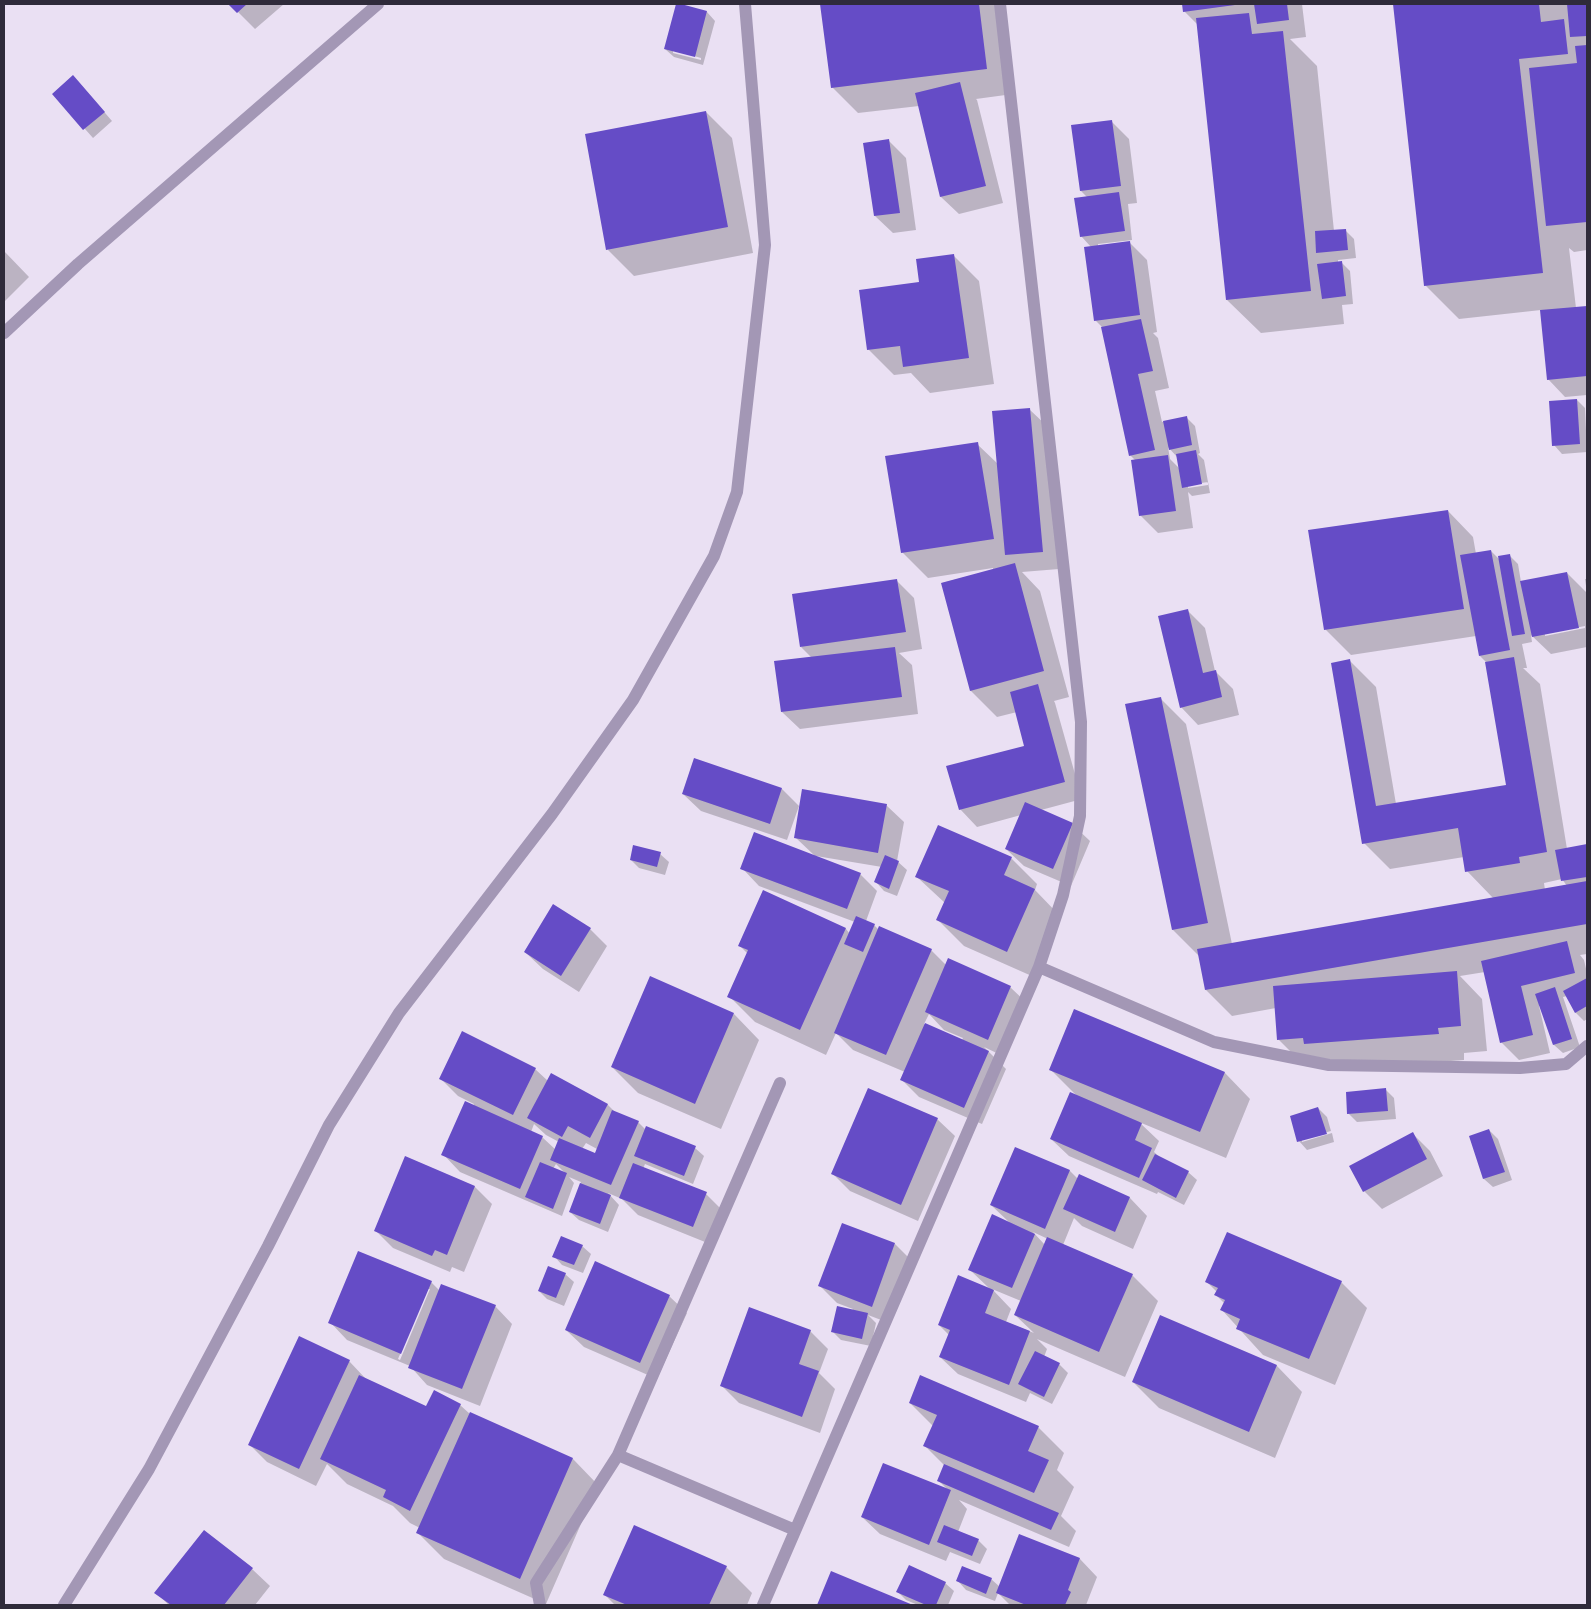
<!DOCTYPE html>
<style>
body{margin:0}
#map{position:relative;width:1591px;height:1609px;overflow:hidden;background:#eae0f3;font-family:Lato,sans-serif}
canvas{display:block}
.frame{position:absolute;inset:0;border:5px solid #2f2b3a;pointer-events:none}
</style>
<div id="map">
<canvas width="1591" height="1609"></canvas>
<div class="frame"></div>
</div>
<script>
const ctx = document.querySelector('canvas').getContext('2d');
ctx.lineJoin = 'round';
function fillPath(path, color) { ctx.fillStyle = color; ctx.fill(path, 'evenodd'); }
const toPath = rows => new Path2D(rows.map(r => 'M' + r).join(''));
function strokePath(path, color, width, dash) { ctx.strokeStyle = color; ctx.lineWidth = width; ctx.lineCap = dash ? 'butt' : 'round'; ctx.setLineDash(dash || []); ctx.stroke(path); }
const shadow = toPath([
 [230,4,284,4,255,29],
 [677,4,707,12,715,21,703,65,674,57,665,49],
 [673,50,701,58,701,60,673,53],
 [836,4,994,4,1002,12,1013,94,976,99,977,100,1003,203,959,214,941,197,919,106,858,113,832,87,821,6],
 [1183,4,1302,4,1306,37,1290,39,1317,66,1334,231,1346,231,1354,239,1356,258,1338,260,1338,263,1341,262,1350,271,1353,304,1342,305,1344,324,1261,333,1227,300,1198,25,1184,11],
 [1394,4,1587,4,1587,250,1574,252,1569,248,1576,308,1587,307,1587,395,1565,397,1548,379,1541,310,1459,319,1425,285],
 [81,85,112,121,93,138,54,94],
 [706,112,732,138,753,253,634,276,608,250],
 [1111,121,1129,139,1137,203,1128,204,1132,240,1098,244,1098,246,1130,243,1147,260,1157,332,1153,333,1158,338,1169,388,1155,391,1162,422,1186,417,1195,426,1200,453,1198,454,1204,460,1210,493,1192,496,1188,492,1193,528,1158,533,1140,515,1136,461,1130,455,1103,328,1095,320,1091,247,1081,236,1088,198,1081,191],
 [1168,447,1178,458,1180,469,1170,459],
 [1208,482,1208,485,1188,488,1188,485],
 [888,140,906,158,916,230,893,233,875,216,864,144],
 [4,251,29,277,4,302],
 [953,255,979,281,994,384,930,393,911,373,894,375,868,349,920,283],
 [1577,400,1585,408,1587,452,1562,454,1554,445],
 [1029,409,1047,426,1059,569,1022,572,1040,591,1069,697,1054,701,1055,703,1082,799,1041,810,1072,824,1090,841,1071,886,1024,866,1006,849,1021,815,977,827,960,809,1026,746,1017,712,997,717,971,691,942,583,993,570,993,568,928,578,902,552,977,444,998,464],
 [1448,511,1473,537,1476,554,1491,551,1500,560,1509,555,1518,564,1521,582,1567,573,1587,593,1585,579,1587,579,1587,647,1551,654,1531,635,1532,642,1522,644,1527,668,1523,668,1540,684,1567,849,1587,846,1587,954,1580,955,1584,960,1587,973,1587,1019,1584,1021,1576,1013,1567,996,1563,997,1580,1047,1563,1053,1554,1045,1540,1006,1539,1006,1550,1053,1519,1060,1501,1042,1485,972,1460,976,1482,999,1487,1051,1464,1053,1464,1060,1331,1070,1305,1066,1279,1040,1276,1008,1232,1016,1206,990,1199,956,1173,930,1160,698,1186,724,1232,944,1494,899,1467,871,1464,857,1390,869,1364,843,1350,661,1376,687,1396,804,1507,786,1486,662,1480,656,1476,636,1351,655,1325,629],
 [1585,626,1585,628,1545,636,1545,634],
 [1562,879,1567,886,1545,890,1544,883],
 [897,581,914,598,922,649,899,653,912,665,918,714,800,729,782,712,812,658,801,647],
 [1187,610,1205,628,1215,671,1233,689,1239,715,1198,725,1181,707],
 [782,789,799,806,787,840,701,811,683,794],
 [886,805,904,822,897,861,907,870,897,896,884,891,876,882,882,867,816,856,816,857,860,874,877,891,866,921,874,925,879,930,931,950,946,965,1010,987,1028,1004,1005,1057,984,1047,1006,1069,982,1124,919,1097,902,1080,905,1072,853,1050,836,1033,826,1055,755,1022,729,996,748,954,739,945,763,892,846,929,850,934,855,922,759,886,742,868,815,856,796,838],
 [929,1014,944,1030,963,1038,962,1040,924,1024],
 [660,854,669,862,665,875,639,868,631,860],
 [1011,858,1037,884,1035,890,1060,916,1034,977,964,946,938,920,945,903,917,877],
 [590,929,607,946,579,992,543,969,525,952],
 [734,1014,759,1040,721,1129,638,1093,612,1067],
 [535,1069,548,1081,551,1075,608,1105,615,1112,638,1122,646,1130,695,1148,704,1156,693,1184,645,1164,643,1169,706,1194,723,1211,710,1244,638,1215,622,1199,608,1193,619,1205,608,1232,579,1220,570,1212,581,1182,569,1177,574,1183,562,1216,460,1172,443,1154,474,1104,458,1096,440,1078],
 [534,1124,546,1135,559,1142,556,1150,542,1137,531,1132],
 [586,1143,597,1149,595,1155,582,1149],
 [556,1164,566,1174,553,1169],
 [1051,1070,1225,1073,1250,1099,1226,1158,1139,1122,1159,1141,1154,1152,1162,1159,1188,1172,1197,1180,1184,1205,1158,1192,1157,1194,1069,1156,1051,1139,1077,1096],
 [1386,1090,1394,1098,1396,1119,1357,1122,1348,1113],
 [1318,1108,1327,1117,1331,1131,1302,1139,1302,1142,1332,1133,1334,1142,1307,1150,1299,1141],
 [937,1119,955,1136,918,1221,850,1191,833,1174],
 [1489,1130,1498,1139,1512,1180,1493,1187,1484,1179],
 [1413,1134,1430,1151,1443,1176,1382,1209,1364,1191],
 [1016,1148,1070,1171,1078,1179,1079,1176,1130,1198,1147,1216,1133,1249,1082,1226,1074,1218,1063,1245,1132,1275,1158,1301,1125,1377,1037,1339,1047,1349,1044,1357,1059,1364,1068,1373,1052,1404,1030,1393,1026,1402,958,1374,940,1357,949,1335,939,1325,990,1289,970,1270,1011,1224,991,1205],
 [1033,1232,1048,1239,1045,1245],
 [992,1289,1021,1301,1015,1315,1034,1333,1006,1322,1011,1309],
 [406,1158,475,1187,492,1204,464,1272,452,1267,450,1272,393,1248,376,1231],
 [895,1244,912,1261,889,1323,868,1315,876,1323,871,1346,841,1340,832,1331,853,1309,837,1303,820,1286],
 [582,1246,591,1254,583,1273,562,1265,554,1256],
 [565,1274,574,1282,564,1306,547,1299,539,1291],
 [431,1282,440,1291,495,1306,512,1324,480,1406,427,1385,410,1366,347,1340,330,1322],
 [427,1289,430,1289,400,1360,398,1359],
 [1207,1282,1341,1282,1367,1308,1335,1385,1263,1355,1222,1310,1224,1303,1216,1295,1217,1292],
 [669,1296,687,1313,657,1379,584,1347,566,1330],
 [1161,1317,1277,1366,1302,1392,1275,1458,1159,1408,1133,1382],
 [810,1331,828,1349,819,1373,835,1389,820,1433,739,1403,722,1386],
 [349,1361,366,1379,426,1408,460,1405,470,1414,573,1459,598,1485,546,1604,444,1559,418,1533,420,1528,410,1523,393,1506,347,1484,327,1464,316,1486,267,1462,250,1445],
 [910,1403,1038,1427,1064,1453,1057,1470,1074,1487,1061,1516,1076,1531,1069,1547,959,1500,967,1509,958,1532,978,1540,987,1549,980,1564,950,1552,946,1561,880,1534,862,1517,948,1490,939,1481,945,1466,925,1446,933,1426],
 [1020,1535,1080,1559,1097,1577,1086,1605,1010,1605,998,1593,995,1601,966,1590,958,1581,991,1579,1000,1587],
 [726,1567,752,1593,747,1605,615,1605,605,1595],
 [252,1569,270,1586,255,1605,169,1605,156,1593],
 [832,1573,910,1605,819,1605],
 [945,1583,954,1591,948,1605,918,1605,906,1600,898,1592]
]);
const building = toPath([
 [228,4,247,4,237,13],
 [676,4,681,4,707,11,695,57,664,49],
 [820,4,979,4,987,69,831,88],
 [1182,4,1235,4,1235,5,1183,12],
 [1254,4,1287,4,1289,20,1257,24],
 [1393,4,1539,4,1541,22,1564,19,1568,54,1519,59,1543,273,1424,286],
 [1567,4,1587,4,1587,36,1570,37],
 [1249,13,1252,34,1283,31,1311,291,1226,300,1196,18],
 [1587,45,1587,222,1546,226,1529,68,1577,63,1575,46],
 [73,75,105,112,83,130,52,94],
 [960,82,986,186,940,197,915,93],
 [706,111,728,227,606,250,585,134],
 [1112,120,1121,186,1080,191,1071,125],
 [889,139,900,213,874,216,863,143],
 [1119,192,1125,231,1080,237,1074,198],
 [1346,229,1348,250,1316,253,1315,231],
 [1130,241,1140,315,1094,321,1084,247],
 [954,254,969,358,903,367,900,346,867,350,859,290,919,282,916,259],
 [1342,261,1346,296,1322,299,1317,264],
 [1587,306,1587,376,1547,380,1540,310],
 [1141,319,1153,371,1138,374,1155,450,1129,456,1101,327],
 [1577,399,1580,444,1552,446,1549,401],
 [1030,408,1043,552,1005,555,992,411],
 [1187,416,1192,445,1169,450,1163,421],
 [978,442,994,539,901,553,885,456],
 [1196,450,1202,484,1182,488,1176,454],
 [1168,455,1176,511,1139,516,1131,460],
 [1448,510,1464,609,1324,630,1308,530],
 [1491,550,1510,650,1479,656,1460,555],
 [1510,554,1525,634,1512,636,1498,556],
 [1015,563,1044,671,970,691,941,583],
 [1567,572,1579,628,1532,637,1520,581],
 [897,579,906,632,800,647,792,594],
 [1188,609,1203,673,1216,670,1222,697,1180,708,1158,616],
 [895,647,902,697,781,712,774,661],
 [1514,657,1547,852,1519,857,1520,863,1465,872,1458,828,1362,844,1331,663,1350,659,1376,806,1506,785,1485,662],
 [1038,684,1065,782,959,810,946,766,1024,746,1010,692],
 [1161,697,1208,923,1172,930,1125,704],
 [694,758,782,788,770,824,682,794],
 [802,789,887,804,878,853,794,838],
 [1025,802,1073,823,1053,869,1005,849],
 [938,825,1012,857,1004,875,1035,889,1007,952,936,920,949,891,915,877],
 [754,832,861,873,847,909,740,869],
 [1587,844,1587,877,1561,881,1555,850],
 [633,845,661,852,657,867,630,860],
 [885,855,899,861,889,889,874,882],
 [1587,881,1587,924,1205,990,1197,949],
 [763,890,846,928,800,1030,727,997,748,950,738,946],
 [553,904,591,928,561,976,524,952],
 [856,916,875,924,863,952,844,944],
 [879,926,932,949,886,1055,834,1033],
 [1567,941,1575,973,1521,986,1533,1035,1500,1043,1481,961],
 [948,958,1011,986,988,1040,925,1012],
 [1457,971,1461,1026,1438,1028,1439,1034,1304,1044,1303,1038,1277,1040,1273,986],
 [650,976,734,1013,695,1104,611,1067],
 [1587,978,1587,1006,1575,1013,1563,991],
 [1555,987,1572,1039,1553,1045,1535,994],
 [1074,1009,1225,1072,1200,1132,1049,1070],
 [925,1023,989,1051,964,1108,900,1080],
 [462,1031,536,1068,513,1115,439,1079],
 [551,1073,608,1104,590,1138,568,1126,562,1137,527,1118],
 [868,1088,938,1118,901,1205,831,1174],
 [1386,1088,1388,1111,1347,1114,1346,1092],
 [1070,1092,1142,1123,1135,1140,1152,1148,1139,1178,1050,1139],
 [465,1101,543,1136,520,1189,441,1155],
 [1318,1107,1327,1134,1297,1142,1290,1116],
 [612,1110,639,1121,611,1185,550,1160,559,1138,595,1153],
 [646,1126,696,1146,684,1176,634,1156],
 [1489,1129,1505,1172,1483,1179,1469,1136],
 [1413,1132,1427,1159,1363,1192,1349,1166],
 [1015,1147,1070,1170,1045,1229,990,1205],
 [1155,1154,1189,1171,1176,1198,1142,1180],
 [405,1156,475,1186,447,1255,435,1250,432,1256,374,1231],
 [540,1162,567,1173,553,1209,525,1197],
 [633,1163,707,1192,693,1227,619,1198],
 [1079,1174,1130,1197,1115,1232,1063,1209],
 [580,1183,611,1195,600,1224,569,1212],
 [992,1214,1035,1234,1012,1288,968,1270],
 [842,1223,895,1243,872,1307,818,1286],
 [1227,1232,1342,1281,1309,1359,1236,1329,1240,1319,1220,1310,1225,1300,1214,1295,1218,1288,1205,1282],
 [561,1236,583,1245,574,1265,552,1257],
 [1047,1237,1133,1274,1099,1352,1014,1315],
 [358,1251,432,1281,401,1354,328,1323],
 [595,1261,670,1295,640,1363,565,1330],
 [548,1266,566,1273,556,1298,538,1291],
 [958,1275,994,1290,985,1313,1030,1331,1009,1385,939,1357,950,1330,938,1325],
 [441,1284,496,1305,462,1389,408,1368],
 [837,1306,868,1313,862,1339,831,1332],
 [749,1307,811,1330,799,1364,819,1371,802,1417,720,1386],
 [1160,1315,1277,1365,1249,1432,1132,1382],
 [299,1336,350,1360,299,1469,248,1445],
 [1035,1351,1060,1363,1044,1397,1018,1384],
 [359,1375,426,1406,434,1390,461,1404,410,1511,383,1497,386,1490,320,1459],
 [920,1375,1039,1426,1028,1451,1049,1460,1034,1493,923,1446,937,1415,909,1403],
 [470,1412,573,1458,520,1579,416,1533],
 [883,1463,951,1490,929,1545,861,1517],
 [944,1464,1059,1513,1051,1530,937,1481],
 [634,1525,727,1566,709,1605,627,1605,603,1595],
 [944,1525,979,1539,972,1556,937,1542],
 [204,1530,253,1568,224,1605,171,1605,154,1593],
 [1019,1534,1080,1558,1068,1590,1071,1592,1065,1605,1026,1605,996,1593],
 [909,1565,946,1582,936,1605,926,1605,896,1592],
 [962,1566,992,1578,986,1594,956,1581],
 [831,1571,913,1605,817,1605]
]);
const street = toPath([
 [4,333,78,264,378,4],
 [1039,967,1214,1042,1329,1065,1520,1068,1566,1064,1587,1046],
 [618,1455,795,1530],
 [64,1605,149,1469,268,1246,329,1125,399,1013,552,814,633,700,714,556,737,492,765,245,745,4],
 [540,1605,536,1583,618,1455,780,1083],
 [763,1605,1039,967,1063,895,1080,816,1081,722,1000,4]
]);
fillPath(shadow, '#0003');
fillPath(building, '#654cc6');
strokePath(street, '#a397b5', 12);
</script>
